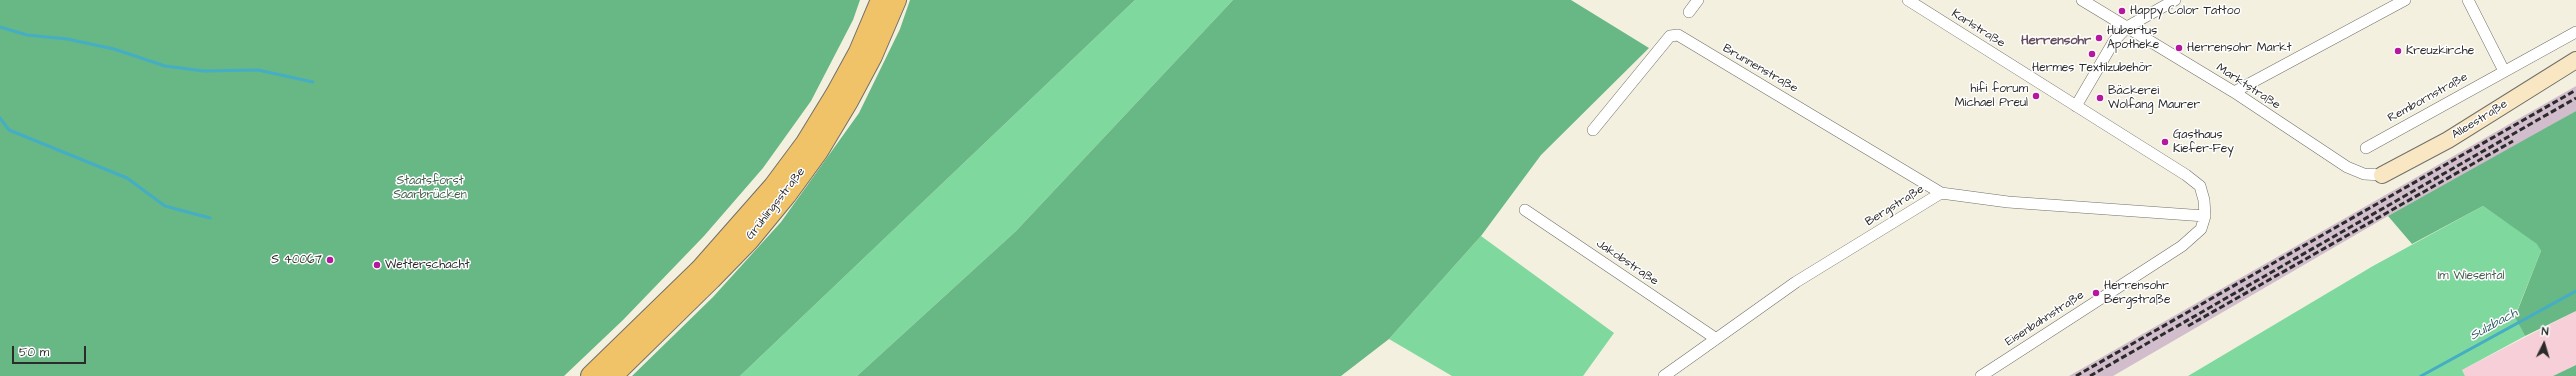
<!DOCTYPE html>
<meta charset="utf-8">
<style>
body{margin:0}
#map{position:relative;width:2576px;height:376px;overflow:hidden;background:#f4f0df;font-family:"Architects Daughter",sans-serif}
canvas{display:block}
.north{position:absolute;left:2524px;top:324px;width:40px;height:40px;-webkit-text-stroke:3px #fff;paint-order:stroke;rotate:5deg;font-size:11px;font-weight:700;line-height:16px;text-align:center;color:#2b2b2b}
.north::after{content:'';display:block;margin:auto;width:14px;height:18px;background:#2b2b2b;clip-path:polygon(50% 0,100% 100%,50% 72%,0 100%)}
.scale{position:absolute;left:12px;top:346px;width:74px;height:18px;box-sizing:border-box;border:2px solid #2b2b2b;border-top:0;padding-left:5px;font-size:12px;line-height:14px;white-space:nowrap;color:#2b2b2b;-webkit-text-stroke:3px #fff;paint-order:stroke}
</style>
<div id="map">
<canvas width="2576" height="376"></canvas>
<div class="north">N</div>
<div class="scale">50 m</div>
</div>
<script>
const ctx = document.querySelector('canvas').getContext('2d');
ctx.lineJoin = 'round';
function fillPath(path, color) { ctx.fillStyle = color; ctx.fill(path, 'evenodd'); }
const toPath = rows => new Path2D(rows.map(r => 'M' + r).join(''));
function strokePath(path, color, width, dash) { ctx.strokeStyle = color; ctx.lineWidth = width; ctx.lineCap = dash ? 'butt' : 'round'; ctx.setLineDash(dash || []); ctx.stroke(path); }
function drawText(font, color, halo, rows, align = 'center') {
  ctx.font = font + ' "Architects Daughter",sans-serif'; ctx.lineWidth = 3; ctx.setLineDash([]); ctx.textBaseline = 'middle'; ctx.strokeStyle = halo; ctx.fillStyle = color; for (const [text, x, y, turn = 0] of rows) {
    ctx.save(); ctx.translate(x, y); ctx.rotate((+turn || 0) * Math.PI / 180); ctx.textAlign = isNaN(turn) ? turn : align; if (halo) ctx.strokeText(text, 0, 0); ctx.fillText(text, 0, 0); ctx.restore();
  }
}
const built = toPath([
 [2576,311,2576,365,2553,376,2465,376,2462,370]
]);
const industrial = toPath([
 [2576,86,2576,111,2533,136,2388,216,2113,376,2069,376]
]);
const green = toPath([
 [1135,0,1233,0,1016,231,857,376,740,376],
 [2483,206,2538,244,2541,251,2515,316,2525,336,2462,370,2465,376,2188,376,2373,266],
 [1481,236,1614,333,1583,376,1452,376,1389,339]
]);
const forest = toPath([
 [0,0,860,0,853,20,811,101,763,168,704,236,623,320,564,376,0,376],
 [910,0,1135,0,740,376,632,376,713,297,781,222,859,113,900,29],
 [1233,0,1571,0,1649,48,1541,155,1481,236,1389,339,1341,376,857,376,1016,231],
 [2576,111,2576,311,2525,336,2515,317,2541,251,2537,244,2483,206,2412,244,2388,216],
 [2576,365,2576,376,2553,376]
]);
const stream = toPath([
 [0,27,27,35,67,39,114,49,165,66,204,71,258,70,313,82],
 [0,118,9,130,127,178,165,206,210,218],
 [2421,376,2576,291]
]);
const street = toPath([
 [1908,0,2186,175,2200,186,2204,200,2205,216,2201,229,2182,246,1981,376],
 [2082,0,2234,92,2347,167,2364,174,2382,175],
 [2468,0,2504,71],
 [1689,12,1698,0],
 [2234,92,2405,0],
 [2076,106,2114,41,2127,27,2175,0],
 [1593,130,1670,36,1678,35,1941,193],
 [2366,148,2576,32],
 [1525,210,1715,338],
 [1664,376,1796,282,1941,193,2008,202,2205,216]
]);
const secondary = toPath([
 [2382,175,2448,140,2576,60]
]);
const highway = toPath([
 [591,376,700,270,774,186,806,143,836,94,859,52,881,0],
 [612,376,711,279,749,240,786,195,818,151,848,101,872,56,896,0]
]);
const rail = toPath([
 [2188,326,2513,141],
 [2076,376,2576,90],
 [2090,376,2576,98]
]);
const markers = [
 [2122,11,4,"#b5179e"],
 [2099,38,4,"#b5179e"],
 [2179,48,4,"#b5179e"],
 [2398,51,4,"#b5179e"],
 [2092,54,4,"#b5179e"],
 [2036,96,4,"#b5179e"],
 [2100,98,4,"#b5179e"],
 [2165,142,4,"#b5179e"],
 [330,260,4,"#b5179e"],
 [377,265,4,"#b5179e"],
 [2096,293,4,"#b5179e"]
];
const poiNames = [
 ["Happy Color Tattoo",2130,11],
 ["Hubertus",2107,31],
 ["Apotheke",2107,45],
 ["Herrensohr Markt",2187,48],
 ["Kreuzkirche",2406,51],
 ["Hermes Textilzubehör",2092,68,"center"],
 ["hifi forum",2028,89,"right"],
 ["Michael Preul",2028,103,"right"],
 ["Bäckerei",2108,91],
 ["Wolfang Maurer",2108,105],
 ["Gasthaus",2173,135],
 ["Kiefer-Fey",2173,149],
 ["S 40067",322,260,"right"],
 ["Wetterschacht",385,265],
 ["Herrensohr",2104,286],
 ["Bergstraße",2104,300]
];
const streetNames = [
 ["Karlstraße",1978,29,32],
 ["Brunnenstraße",1760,69,30],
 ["Marktstraße",2248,87,33],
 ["Rembornstraße",2428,98,-29],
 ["Alleestraße",2480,120,-32],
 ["Grühlingsstraße",776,204,-52],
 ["Bergstraße",1895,206,-32],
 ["Jakobstraße",1627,263,34],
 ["Eisenbahnstraße",2045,319,-33]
];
const parkNames = [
 ["Staatsforst",430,181],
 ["Saarbrücken",430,195],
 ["Im Wiesental",2471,276]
];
const neighbourhoodNames = [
 ["Herrensohr",2056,41]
];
const waterNames = [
 ["Sulzbach",2494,325,-29]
];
fillPath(built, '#f6cfd9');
fillPath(industrial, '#d1bdcb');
fillPath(green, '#7fd89e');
fillPath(forest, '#67b885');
strokePath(stream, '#45adc4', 3);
strokePath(street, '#71706a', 12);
strokePath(secondary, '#71706a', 18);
strokePath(highway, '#71706a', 22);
strokePath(street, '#fff', 11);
strokePath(secondary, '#f9e7c3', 16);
strokePath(highway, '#f1c369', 20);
strokePath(rail, '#2b2b2b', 3, [6, 3]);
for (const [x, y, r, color] of markers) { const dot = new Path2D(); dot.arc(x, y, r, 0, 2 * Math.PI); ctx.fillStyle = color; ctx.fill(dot); strokePath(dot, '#fff', 1.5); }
drawText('12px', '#2b2b2b', '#fff', poiNames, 'left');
drawText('12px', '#2b2b2b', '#fff', streetNames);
drawText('12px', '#445f4e', '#fff', parkNames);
drawText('bold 13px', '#664e5e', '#fff', neighbourhoodNames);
drawText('italic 13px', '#355f68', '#fff', waterNames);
</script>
